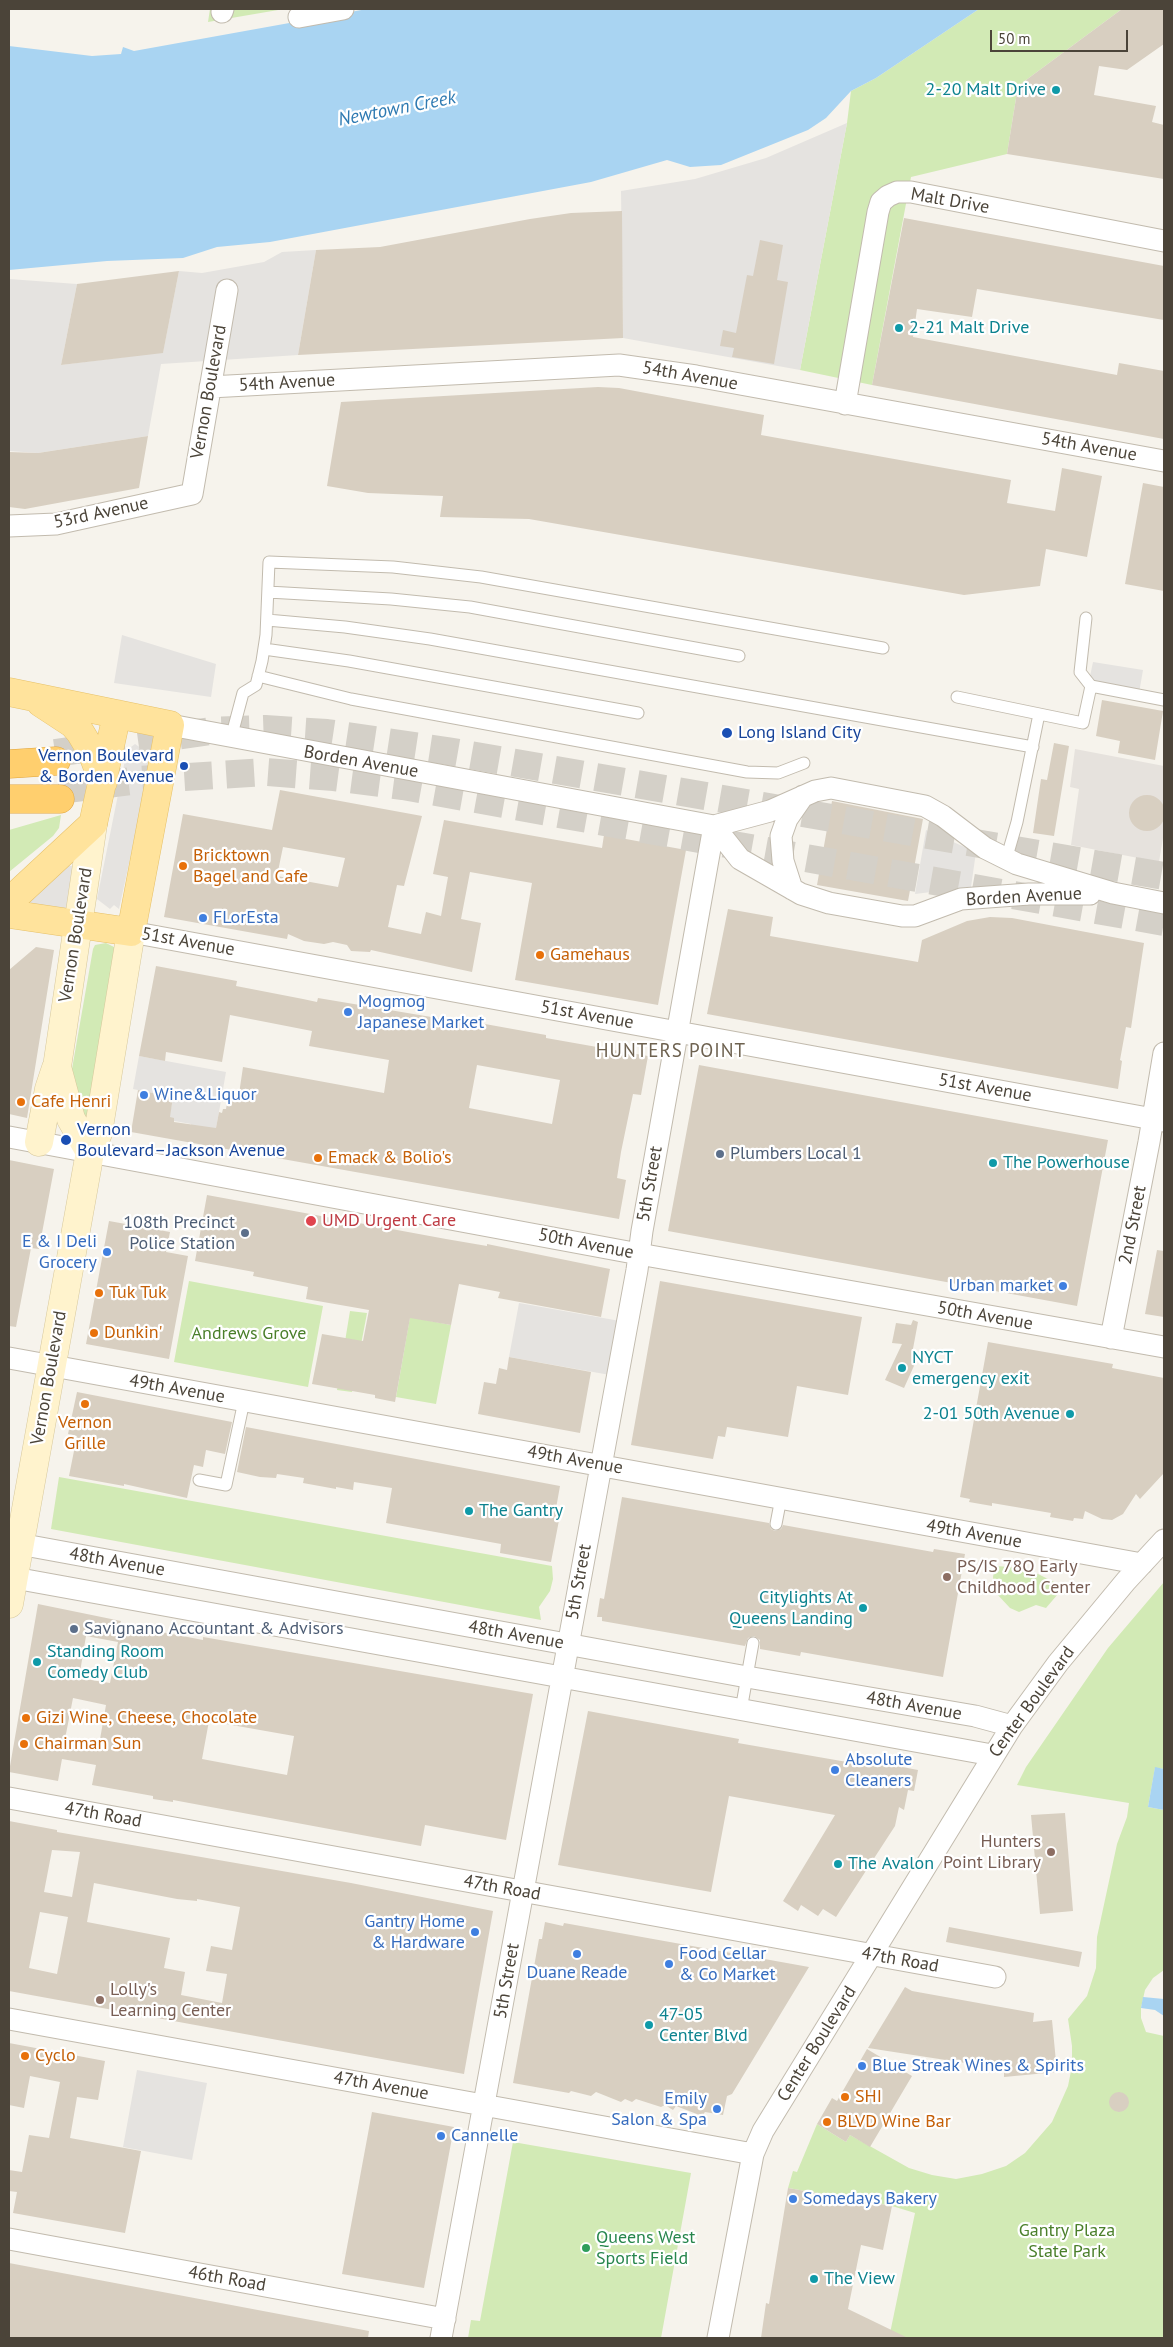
<!DOCTYPE html>
<meta charset="utf-8">
<style>
body{margin:0}
#map{position:relative;width:1173px;height:2347px;overflow:hidden;background:#f6f3ec;font-family:"PT Sans",sans-serif}
canvas{display:block}
.frame{position:absolute;inset:0;border:10px solid #4b4439;pointer-events:none}
.scale{position:absolute;left:990px;top:30px;width:138px;height:22px;box-sizing:border-box;border:2px solid #4b4439;border-top:0;padding-left:6px;font-size:15px;line-height:18px;white-space:nowrap;color:#4b4439;-webkit-text-stroke:4px #fff;paint-order:stroke}
</style>
<div id="map">
<canvas width="1173" height="2347"></canvas>
<div class="frame"></div>
<div class="scale">50 m</div>
</div>
<script>
const ctx = document.querySelector('canvas').getContext('2d');
ctx.lineJoin = 'round';
function fillPath(path, color) { ctx.fillStyle = color; ctx.fill(path, 'evenodd'); }
const toPath = rows => new Path2D(rows.map(r => 'M' + r).join(''));
function strokePath(path, color, width, dash) { ctx.strokeStyle = color; ctx.lineWidth = width; ctx.lineCap = dash ? 'butt' : 'round'; ctx.setLineDash(dash || []); ctx.stroke(path); }
function drawText(font, color, halo, rows, align = 'center') {
  ctx.font = font + ' "PT Sans",sans-serif'; ctx.lineWidth = 4.5; ctx.setLineDash([]); ctx.textBaseline = 'middle'; ctx.strokeStyle = halo; ctx.fillStyle = color; for (const [text, x, y, turn = 0] of rows) {
    ctx.save(); ctx.translate(x, y); ctx.rotate((+turn || 0) * Math.PI / 180); ctx.textAlign = isNaN(turn) ? turn : align; if (halo) ctx.strokeText(text, 0, 0); ctx.fillText(text, 0, 0); ctx.restore();
  }
}
const industrial = toPath([
 [1075,749,1164,766,1164,832,1159,862,1071,845,1079,789,1070,787]
]);
const green = toPath([
 [210,9,284,9,208,22],
 [979,9,1122,9,1018,86,1007,154,911,177,872,385,800,370,847,123,851,91,876,78],
 [61,815,59,828,53,836,9,872,9,830],
 [106,943,116,948,87,1121,69,1086,93,949,95,945],
 [189,1281,323,1306,308,1387,174,1362],
 [350,1311,367,1313,352,1392,337,1390],
 [410,1317,451,1325,436,1404,396,1397],
 [59,1477,552,1566,553,1579,550,1591,539,1607,541,1620,51,1529],
 [995,1566,1011,1567,1038,1574,1058,1584,1058,1594,1046,1608,1036,1605,1019,1612,1010,1608,996,1593,993,1577],
 [1164,1582,1164,1769,1155,1768,1148,1807,1164,1810,1164,1970,1153,1978,1145,1990,1141,2008,1141,2018,1146,2032,1164,2036,1164,2338,889,2338,915,2213,892,2206,788,2188,793,2171,797,2172,817,2124,846,2142,850,2135,909,2168,932,2175,956,2179,982,2174,1006,2166,1025,2153,1052,2122,1068,2086,1072,2066,1072,2046,1068,2019,1087,1996,1096,1968,1097,1937,1117,1844,1127,1817,1129,1803,1017,1785,1026,1767,1108,1648],
 [513,2142,691,2173,661,2338,468,2338,471,2320,480,2321]
]);
const parking = toPath([
 [847,123,800,370,623,338,621,191,695,179,766,158],
 [316,250,298,355,161,364,148,436,38,453,9,451,9,279,77,284,61,365,163,352,179,271,202,273,264,262,282,252],
 [122,635,216,664,211,697,114,683],
 [1093,662,1143,670,1138,699,1087,691],
 [135,744,144,750,147,747,153,754,119,909,114,905,110,909,97,899,127,750],
 [926,830,976,852,971,887,915,894],
 [62,865,80,867,72,915,18,907],
 [139,1056,226,1072,213,1146,188,1141,191,1124,169,1120,173,1097,133,1089],
 [519,1303,620,1321,610,1375,509,1357],
 [137,2070,207,2083,192,2160,123,2147]
]);
const water = toPath([
 [367,9,979,9,876,78,851,91,826,118,808,130,721,165,690,167,667,160,591,182,270,242,217,247,183,258,107,261,9,270,9,46,92,56,121,54,123,47,134,51],
 [1155,1767,1164,1769,1164,1810,1148,1807],
 [1143,1997,1164,1999,1164,2016,1155,2010,1141,2008]
]);
const building = toPath([
 [1122,9,1164,9,1164,44,1127,70,1099,66,1094,95,1156,106,1152,122,1164,125,1164,179,1007,154,1018,86],
 [622,211,623,338,298,355,316,250,380,247,530,219,571,213],
 [904,218,1164,266,1164,320,977,289,972,317,917,309,913,337,1117,375,1119,363,1164,371,1164,439,872,385],
 [760,240,783,245,777,280,788,282,774,364,732,357,734,348,720,346,723,330,736,333,747,275,753,276],
 [179,271,163,353,61,365,77,284],
 [598,387,619,388,764,415,761,435,1011,480,1007,503,1055,511,1062,468,1102,476,1087,557,1046,549,1040,586,964,595,529,519,440,517,443,496,368,493,327,486,341,402],
 [148,436,139,488,25,509,9,507,9,452,38,453],
 [1143,483,1164,487,1164,591,1125,584],
 [1102,700,1163,711,1155,760,1118,753,1120,741,1096,736],
 [1054,743,1069,746,1054,836,1033,833,1041,779,1047,780],
 [280,790,422,816,404,886,397,885,388,927,421,934,426,912,441,916,448,877,433,874,444,820,602,848,604,835,686,850,658,1005,515,980,532,883,470,872,461,919,481,923,472,972,371,950,370,952,351,951,347,945,333,942,324,944,304,941,288,934,287,939,164,917,183,814,272,830],
 [283,847,345,858,338,887,277,876],
 '1129 813a18 18 0 1 1 36 0a18 18 0 1 1-36 0Z',
 [832,801,923,819,908,901,817,885],
 [728,909,773,917,770,936,918,962,922,940,967,921,990,917,1012,918,1144,943,1131,1028,1126,1027,1120,1060,1122,1061,1118,1089,707,1014],
 [36,947,54,950,27,1118,9,1114,9,970],
 [156,966,237,981,236,986,303,999,317,1002,318,998,485,1026,485,1024,546,1035,546,1038,648,1056,641,1095,633,1094,621,1152,617,1178,626,1180,619,1219,131,1132,138,1090,173,1097,170,1117,174,1118,174,1122,216,1128,219,1112,222,1113,223,1109,226,1109,229,1092,239,1094,243,1067,384,1093,389,1060,309,1046,312,1031,230,1015,222,1062,166,1052,165,1061,139,1056],
 [477,1065,560,1080,552,1124,469,1108],
 [699,1065,1108,1140,1077,1306,668,1231],
 [9,1160,54,1169,39,1249,31,1248,16,1327,9,1326],
 [207,1195,446,1239,487,1246,487,1244,610,1269,601,1317,498,1298,500,1292,459,1284,451,1325,410,1318,395,1402,375,1398,375,1395,312,1384,322,1334,363,1341,369,1310,306,1299,308,1287,253,1276,254,1272,195,1261],
 [109,1221,170,1232,166,1252,188,1256,169,1359,86,1344],
 [1157,1250,1164,1251,1164,1317,1145,1314],
 [660,1281,862,1317,848,1395,797,1386,788,1437,727,1427,725,1437,718,1436,713,1459,631,1445],
 [913,1320,918,1322,912,1354,918,1357,904,1388,885,1380,902,1344,892,1343,896,1323,911,1325],
 [988,1342,1113,1364,1112,1368,1164,1378,1164,1473,1140,1499,1136,1494,1123,1514,1112,1520,1102,1519,1085,1511,1083,1519,1074,1518,1073,1521,1050,1517,1051,1513,992,1503,992,1506,969,1502,970,1499,960,1497],
 [509,1357,591,1372,580,1433,478,1414,484,1382,496,1384,499,1368,507,1370],
 [77,1392,232,1422,225,1454,206,1450,203,1467,194,1465,187,1498,124,1484,124,1486,69,1476,77,1436,68,1434],
 [246,1427,560,1486,555,1514,560,1515,551,1562,500,1553,501,1544,386,1523,392,1488,354,1482,353,1490,336,1487,336,1489,303,1483,304,1478,277,1474,276,1478,260,1477,237,1472],
 [622,1497,769,1523,771,1529,775,1531,781,1529,783,1525,933,1552,934,1549,965,1554,943,1677,801,1652,800,1656,760,1649,760,1640,754,1636,748,1638,745,1646,602,1621,602,1617,597,1617,600,1598,604,1599],
 [38,1604,121,1621,120,1624,203,1640,203,1637,533,1694,506,1840,425,1825,421,1846,173,1800,173,1802,153,1799,153,1796,92,1785,96,1765,62,1759,58,1781,9,1772],
 [86,1636,118,1642,110,1683,79,1678],
 [73,1698,106,1705,99,1745,65,1739],
 [209,1721,294,1736,287,1775,202,1759],
 [588,1711,739,1739,738,1743,870,1766,871,1761,918,1770,914,1791,908,1790,904,1810,899,1807,895,1826,836,1917,823,1909,818,1916,801,1905,798,1911,783,1901,835,1815,729,1796,711,1892,558,1865],
 [1065,1813,1073,1911,1040,1914,1031,1815],
 [9,1821,57,1830,57,1832,351,1883,493,1911,464,2074,9,1991],
 [52,1850,80,1852,72,1897,44,1892],
 [94,1883,177,1899,197,1901,197,1899,240,1907,232,1950,211,1946,206,1971,227,1974,222,2003,181,1995,185,1972,164,1968,170,1938,87,1922],
 [40,1912,68,1917,57,1974,29,1968],
 [545,1922,563,1926,564,1923,809,1967,732,2094,727,2096,723,2115,705,2112,702,2116,676,2106,673,2110,665,2105,661,2107,636,2099,632,2102,625,2099,621,2102,596,2092,591,2096,571,2091,569,2093,513,2083,539,1939,542,1939],
 [949,1927,1082,1952,1079,1967,946,1942],
 [905,1987,912,1991,1034,2013,1033,2022,1052,2020,1057,2072,1004,2077,1004,2069,868,2048],
 [9,2043,105,2061,98,2100,77,2097,70,2138,141,2151,125,2233,13,2213,17,2192,9,2191,9,2170,22,2172,29,2135,49,2138,60,2082,30,2076,24,2108,9,2105],
 [867,2049,912,2076,870,2147,850,2135,846,2142,817,2124,832,2098,837,2101],
 '1109 2102a10 10 0 1 1 20 0a10 10 0 1 1-20 0Z',
 [372,2112,454,2127,424,2288,342,2274],
 [788,2188,892,2206,883,2250,861,2245,848,2309,908,2338,761,2338,766,2303,769,2304],
 [9,2263,369,2331,368,2338,9,2338]
]);
const highwayTunnel = toPath([
 [55,753,211,731,265,729,327,733,447,751,1164,876],
 [59,790,139,780,266,772,334,777,403,786,1164,922]
]);
const lane = toPath([
 [268,592,391,599,470,607,739,656],
 [267,620,345,627,430,639,1033,747],
 [264,649,349,661,638,713],
 [258,676,351,699,747,772,778,773,804,763],
 [1091,686,1164,700],
 [957,697,1083,723,1091,686,1080,672,1086,618],
 [231,738,243,693,256,685,262,661,266,635,269,562,393,567,481,577,883,648],
 [1006,860,1017,822,1039,714],
 [199,1480,226,1485,244,1401],
 [776,1524,781,1498],
 [741,1710,753,1643]
]);
const street = toPath([
 [222,12,223,9],
 [299,17,343,9],
 [210,387,619,365,696,376,1164,461],
 [845,404,878,212,881,202,888,196,897,192,911,192,1164,241],
 [9,526,56,524,192,494,227,290],
 [170,725,714,826,770,811,815,791,831,788,925,806,943,816,985,848,1017,864,1113,893,1164,903],
 [714,826,740,859,801,894,829,903,902,916,915,916,961,899,1029,894,1090,894],
 [792,889,783,861,781,836,787,819,803,796],
 [131,932,1164,1121],
 [9,1137,639,1254,1164,1347],
 [1111,1338,1149,1142,1164,1053],
 [9,1358,1142,1564],
 [19,1544,747,1677,975,1716,1012,1726],
 [9,1577,992,1755],
 [9,1798,995,1977],
 [9,2019,753,2154],
 [9,2239,445,2319],
 [441,2338,637,1270,642,1231,714,826],
 [718,2338,753,2154,763,2131,1012,1726,1058,1663,1126,1581,1164,1540]
]);
const secondary = toPath([
 [39,1142,49,1089,56,1068],
 [90,1152,71,1119,57,1067,93,824],
 [9,1604,90,1152,98,1133,131,932]
]);
const primary = toPath([
 [9,692,170,725,131,932,9,914],
 [41,703,73,724,80,732,92,752,103,782],
 [9,902,93,824,117,714]
]);
const highway = toPath([
 [9,764,56,761],
 [9,799,60,799]
]);
const markers = [
 [1056,90,5,"#0f9aa8"],
 [899,328,5,"#0f9aa8"],
 [727,733,6,"#1a4fb4"],
 [184,766,5,"#1a4fb4"],
 [183,866,5,"#e8710a"],
 [203,918,5,"#3f7fe0"],
 [540,955,5,"#e8710a"],
 [348,1012,5,"#3f7fe0"],
 [144,1095,5,"#3f7fe0"],
 [21,1102,5,"#e8710a"],
 [66,1140,6,"#1a4fb4"],
 [720,1154,5,"#5c6f8a"],
 [318,1158,5,"#e8710a"],
 [993,1163,5,"#0f9aa8"],
 [311,1221,6,"#e0444e"],
 [245,1233,5,"#5c6f8a"],
 [107,1252,5,"#3f7fe0"],
 [1063,1286,5,"#3f7fe0"],
 [99,1293,5,"#e8710a"],
 [94,1333,5,"#e8710a"],
 [902,1368,5,"#0f9aa8"],
 [85,1404,5,"#e8710a"],
 [1070,1414,5,"#0f9aa8"],
 [469,1511,5,"#0f9aa8"],
 [947,1577,5,"#8d6e63"],
 [863,1608,5,"#0f9aa8"],
 [74,1629,5,"#5c6f8a"],
 [37,1662,5,"#0f9aa8"],
 [26,1718,5,"#e8710a"],
 [24,1744,5,"#e8710a"],
 [835,1770,5,"#3f7fe0"],
 [1051,1852,5,"#8d6e63"],
 [838,1864,5,"#0f9aa8"],
 [475,1932,5,"#3f7fe0"],
 [577,1954,5,"#3f7fe0"],
 [669,1964,5,"#3f7fe0"],
 [100,2000,5,"#8d6e63"],
 [649,2025,5,"#0f9aa8"],
 [25,2056,5,"#e8710a"],
 [862,2066,5,"#3f7fe0"],
 [845,2097,5,"#e8710a"],
 [717,2109,5,"#3f7fe0"],
 [827,2122,5,"#e8710a"],
 [441,2136,5,"#3f7fe0"],
 [793,2199,5,"#3f7fe0"],
 [586,2248,5,"#2e9e5b"],
 [814,2279,5,"#0f9aa8"]
];
const cultureNames = [
 ["2-20 Malt Drive",1046,90,"right"],
 ["2-21 Malt Drive",909,328],
 ["The Powerhouse",1003,1163],
 ["NYCT",912,1358],
 ["emergency exit",912,1379],
 ["2-01 50th Avenue",1060,1414,"right"],
 ["The Gantry",479,1511],
 ["Citylights At",853,1598,"right"],
 ["Queens Landing",853,1619,"right"],
 ["Standing Room",47,1652],
 ["Comedy Club",47,1673],
 ["The Avalon",848,1864],
 ["47-05",659,2015],
 ["Center Blvd",659,2036],
 ["The View",824,2279]
];
const streetNames = [
 ["Malt Drive",950,201,10],
 ["54th Avenue",690,376,10],
 ["54th Avenue",287,383,-3],
 ["Vernon Boulevard",209,392,-80],
 ["54th Avenue",1089,447,10],
 ["53rd Avenue",101,513,-12],
 ["Borden Avenue",361,762,10],
 ["Borden Avenue",1024,897,-3],
 ["Vernon Boulevard",76,935,-81],
 ["51st Avenue",188,942,10],
 ["51st Avenue",587,1015,10],
 ["51st Avenue",985,1088,10],
 ["5th Street",650,1184,-80],
 ["2nd Street",1133,1225,-79],
 ["50th Avenue",586,1244,11],
 ["50th Avenue",985,1316,10],
 ["Vernon Boulevard",49,1378,-80],
 ["49th Avenue",177,1389,10],
 ["49th Avenue",575,1460,10],
 ["49th Avenue",974,1534,10],
 ["48th Avenue",117,1562,10],
 ["5th Street",579,1582,-80],
 ["48th Avenue",516,1635,10],
 ["Center Boulevard",1032,1702,-54],
 ["48th Avenue",914,1706,10],
 ["47th Road",103,1815,10],
 ["47th Road",502,1888,10],
 ["47th Road",900,1960,10],
 ["5th Street",507,1981,-80],
 ["Center Boulevard",817,2044,-58],
 ["47th Avenue",381,2086,10],
 ["46th Road",227,2279,10]
];
const transitNames = [
 ["Long Island City",738,733],
 ["Vernon Boulevard",174,756,"right"],
 ["& Borden Avenue",174,777,"right"],
 ["Vernon",77,1130],
 ["Boulevard–Jackson Avenue",77,1151]
];
const foodNames = [
 ["Bricktown",193,856],
 ["Bagel and Cafe",193,877],
 ["Gamehaus",550,955],
 ["Cafe Henri",31,1102],
 ["Emack & Bolio's",328,1158],
 ["Tuk Tuk",109,1293],
 ["Dunkin'",104,1333],
 ["Vernon",85,1423,"center"],
 ["Grille",85,1444,"center"],
 ["Gizi Wine, Cheese, Chocolate",36,1718],
 ["Chairman Sun",34,1744],
 ["Cyclo",35,2056],
 ["SHI",855,2097],
 ["BLVD Wine Bar",837,2122]
];
const shopNames = [
 ["FLorEsta",213,918],
 ["Mogmog",358,1002],
 ["Japanese Market",358,1023],
 ["Wine&Liquor",154,1095],
 ["E & I Deli",97,1242,"right"],
 ["Grocery",97,1263,"right"],
 ["Urban market",1053,1286,"right"],
 ["Absolute",845,1760],
 ["Cleaners",845,1781],
 ["Gantry Home",465,1922,"right"],
 ["& Hardware",465,1943,"right"],
 ["Food Cellar",679,1954],
 ["& Co Market",679,1975],
 ["Duane Reade",577,1973,"center"],
 ["Blue Streak Wines & Spirits",872,2066],
 ["Emily",707,2099,"right"],
 ["Salon & Spa",707,2120,"right"],
 ["Cannelle",451,2136],
 ["Somedays Bakery",803,2199]
];
const serviceNames = [
 ["Plumbers Local 1",730,1154],
 ["108th Precinct",235,1223,"right"],
 ["Police Station",235,1244,"right"],
 ["Savignano Accountant & Advisors",84,1629]
];
const healthNames = [
 ["UMD Urgent Care",322,1221]
];
const parkNames = [
 ["Andrews Grove",249,1334],
 ["Gantry Plaza",1067,2231],
 ["State Park",1067,2252]
];
const educationNames = [
 ["PS/IS 78Q Early",957,1567],
 ["Childhood Center",957,1588],
 ["Hunters",1041,1842,"right"],
 ["Point Library",1041,1863,"right"],
 ["Lolly's",110,1990],
 ["Learning Center",110,2011]
];
const leisureNames = [
 ["Queens West",596,2238],
 ["Sports Field",596,2259]
];
const waterNames = [
 ["Newtown Creek",397,109,-11]
];
const neighbourhoodNames = [
 ["HUNTERS POINT",671,1052]
];
fillPath(industrial, '#e6e2dd');
fillPath(green, '#d2eab5');
fillPath(parking, '#e5e3e0');
fillPath(water, '#a9d4f2');
fillPath(building, '#d8cfc1');
strokePath(highwayTunnel, '#d4d0c8', 28, [28, 14]);
strokePath(lane, '#c2bbae', 13);
strokePath(street, '#c2bbae', 23);
strokePath(secondary, '#d6c79b', 29);
strokePath(primary, '#e6c16a', 29);
strokePath(highway, '#e0a43c', 29);
strokePath(lane, '#fff', 11);
strokePath(street, '#fff', 21);
strokePath(secondary, '#fff3cd', 28);
strokePath(primary, '#ffe39c', 28);
strokePath(highway, '#ffcf6e', 28);
for (const [x, y, r, color] of markers) { const dot = new Path2D(); dot.arc(x, y, r, 0, 2 * Math.PI); ctx.fillStyle = color; ctx.fill(dot); strokePath(dot, '#fff', 2); }
drawText('18px', '#0d838f', '#fff', cultureNames, 'left');
drawText('18px', '#4b4439', '#fff', streetNames);
drawText('18px', '#164399', '#fff', transitNames, 'left');
drawText('18px', '#c56008', '#fff', foodNames, 'left');
drawText('18px', '#366cbe', '#fff', shopNames, 'left');
drawText('18px', '#4e5e75', '#fff', serviceNames, 'left');
drawText('18px', '#be3a42', '#fff', healthNames, 'left');
drawText('18px', '#4a7f2a', '#fff', parkNames);
drawText('18px', '#785e54', '#fff', educationNames, 'left');
drawText('18px', '#27864d', '#fff', leisureNames, 'left');
drawText('italic 19px', '#2e7ab2', '#fff', waterNames);
ctx.letterSpacing = '1px';
drawText('19px', '#6e6250', '#fff', neighbourhoodNames);
ctx.letterSpacing = '0px';
</script>
